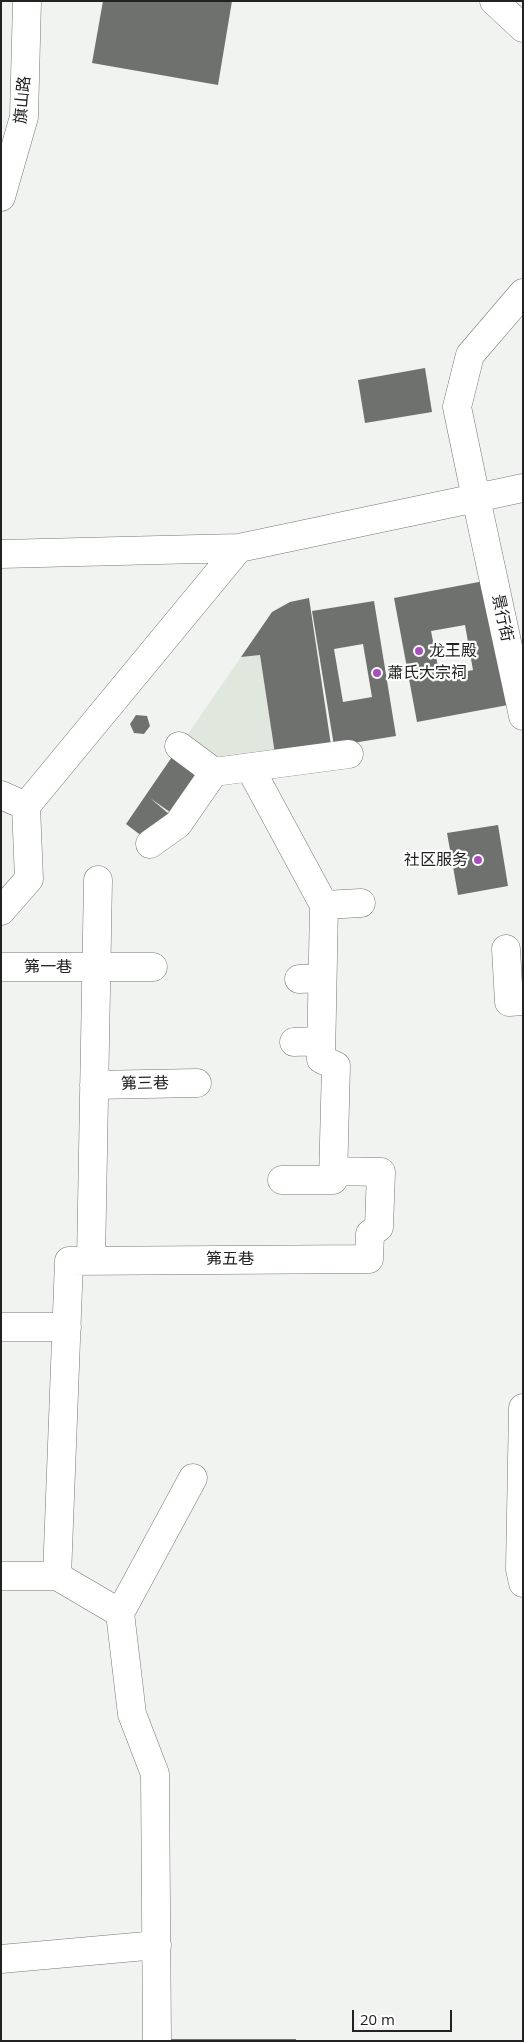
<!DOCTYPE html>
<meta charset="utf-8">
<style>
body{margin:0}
#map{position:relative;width:524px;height:2042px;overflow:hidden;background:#f0f3ef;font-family:"Open Sans",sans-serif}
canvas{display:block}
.frame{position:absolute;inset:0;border:2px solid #212221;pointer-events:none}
.scale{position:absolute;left:352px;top:2010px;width:100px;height:22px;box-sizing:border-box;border:2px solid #212221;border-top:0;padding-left:6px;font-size:15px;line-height:18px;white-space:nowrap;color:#212221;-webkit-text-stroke:4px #fff;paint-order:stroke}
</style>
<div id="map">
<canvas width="524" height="2042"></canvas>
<div class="frame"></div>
<div class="scale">20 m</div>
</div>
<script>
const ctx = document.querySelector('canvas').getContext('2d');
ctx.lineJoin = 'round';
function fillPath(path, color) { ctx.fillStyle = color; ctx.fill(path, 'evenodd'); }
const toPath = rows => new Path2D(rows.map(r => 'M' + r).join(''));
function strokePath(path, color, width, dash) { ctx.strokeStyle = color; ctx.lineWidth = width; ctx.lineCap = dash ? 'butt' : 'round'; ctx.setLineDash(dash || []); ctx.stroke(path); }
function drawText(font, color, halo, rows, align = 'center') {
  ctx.font = font + ' "Open Sans","Noto Sans SC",sans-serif'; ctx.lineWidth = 4.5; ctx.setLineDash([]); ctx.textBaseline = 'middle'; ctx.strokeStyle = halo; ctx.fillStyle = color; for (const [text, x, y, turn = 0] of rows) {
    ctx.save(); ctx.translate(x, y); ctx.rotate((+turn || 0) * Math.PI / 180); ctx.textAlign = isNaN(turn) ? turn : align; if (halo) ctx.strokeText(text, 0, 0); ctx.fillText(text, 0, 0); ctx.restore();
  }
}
const built = toPath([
 [260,655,275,754,214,763,183,741,241,657]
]);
const building = toPath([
 [103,1,232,1,218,85,92,63],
 [425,368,432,412,365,423,358,380],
 [484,581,508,705,417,722,394,598],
 [465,625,473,670,440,677,431,631],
 [309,598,331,745,275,754,260,655,241,657,272,612,290,602],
 [374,601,396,736,334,746,312,611],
 [363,644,372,697,343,702,334,649],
 [136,715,147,716,150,726,144,734,134,733,130,724],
 [176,751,204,771,174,815,150,798,169,814,147,840,126,824],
 [498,825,508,886,458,895,447,833],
 [163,2039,296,2039,296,2041,163,2041]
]);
const minor = toPath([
 [494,1,523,28],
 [1,197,24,117,27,1],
 [523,488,476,498,523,716],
 [1,554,239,548,476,498,457,407,470,355,523,293],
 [179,746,214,772,349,754],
 [250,768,324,905,321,1059,336,1066,333,1180,282,1180],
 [1,795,26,806],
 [150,844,178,824,214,772],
 [324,905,361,903],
 [1,911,29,879,26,806,239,548],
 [506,949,509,1002,523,1001],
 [1,967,153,967],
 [299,979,322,978],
 [294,1042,320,1041],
 [94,1085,197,1083],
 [91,1260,98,880],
 [1,1327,67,1327],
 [523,1408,520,1569,523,1583],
 [1,1576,57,1576,120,1613,132,1714,155,1774,157,2041],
 [57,1576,69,1261,369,1259,370,1234,379,1227,381,1172,334,1171],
 [120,1613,193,1478],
 [1,1959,157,1945]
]);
const markers = [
 [419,651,5,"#a94fbb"],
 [377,673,5,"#a94fbb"],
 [478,860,5,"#a94fbb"]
];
const streetNames = [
 ["旗山路",23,100,-85],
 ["景行街",502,618,78],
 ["笰一巷",48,967],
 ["笰三巷",145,1084,-1],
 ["笰五巷",230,1259]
];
const poiNames = [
 ["龙王殿",429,651],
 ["蕭氏大宗祠",387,673],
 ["社区服务",468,860,"right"]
];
fillPath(built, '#e0e8de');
fillPath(building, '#6e716e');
strokePath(minor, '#757875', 29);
strokePath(minor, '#fff', 28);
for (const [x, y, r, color] of markers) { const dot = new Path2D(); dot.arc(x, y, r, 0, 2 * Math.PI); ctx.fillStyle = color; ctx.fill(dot); strokePath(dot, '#fff', 2); }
drawText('16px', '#212221', '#fff', streetNames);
drawText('16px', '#212221', '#fff', poiNames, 'left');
</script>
